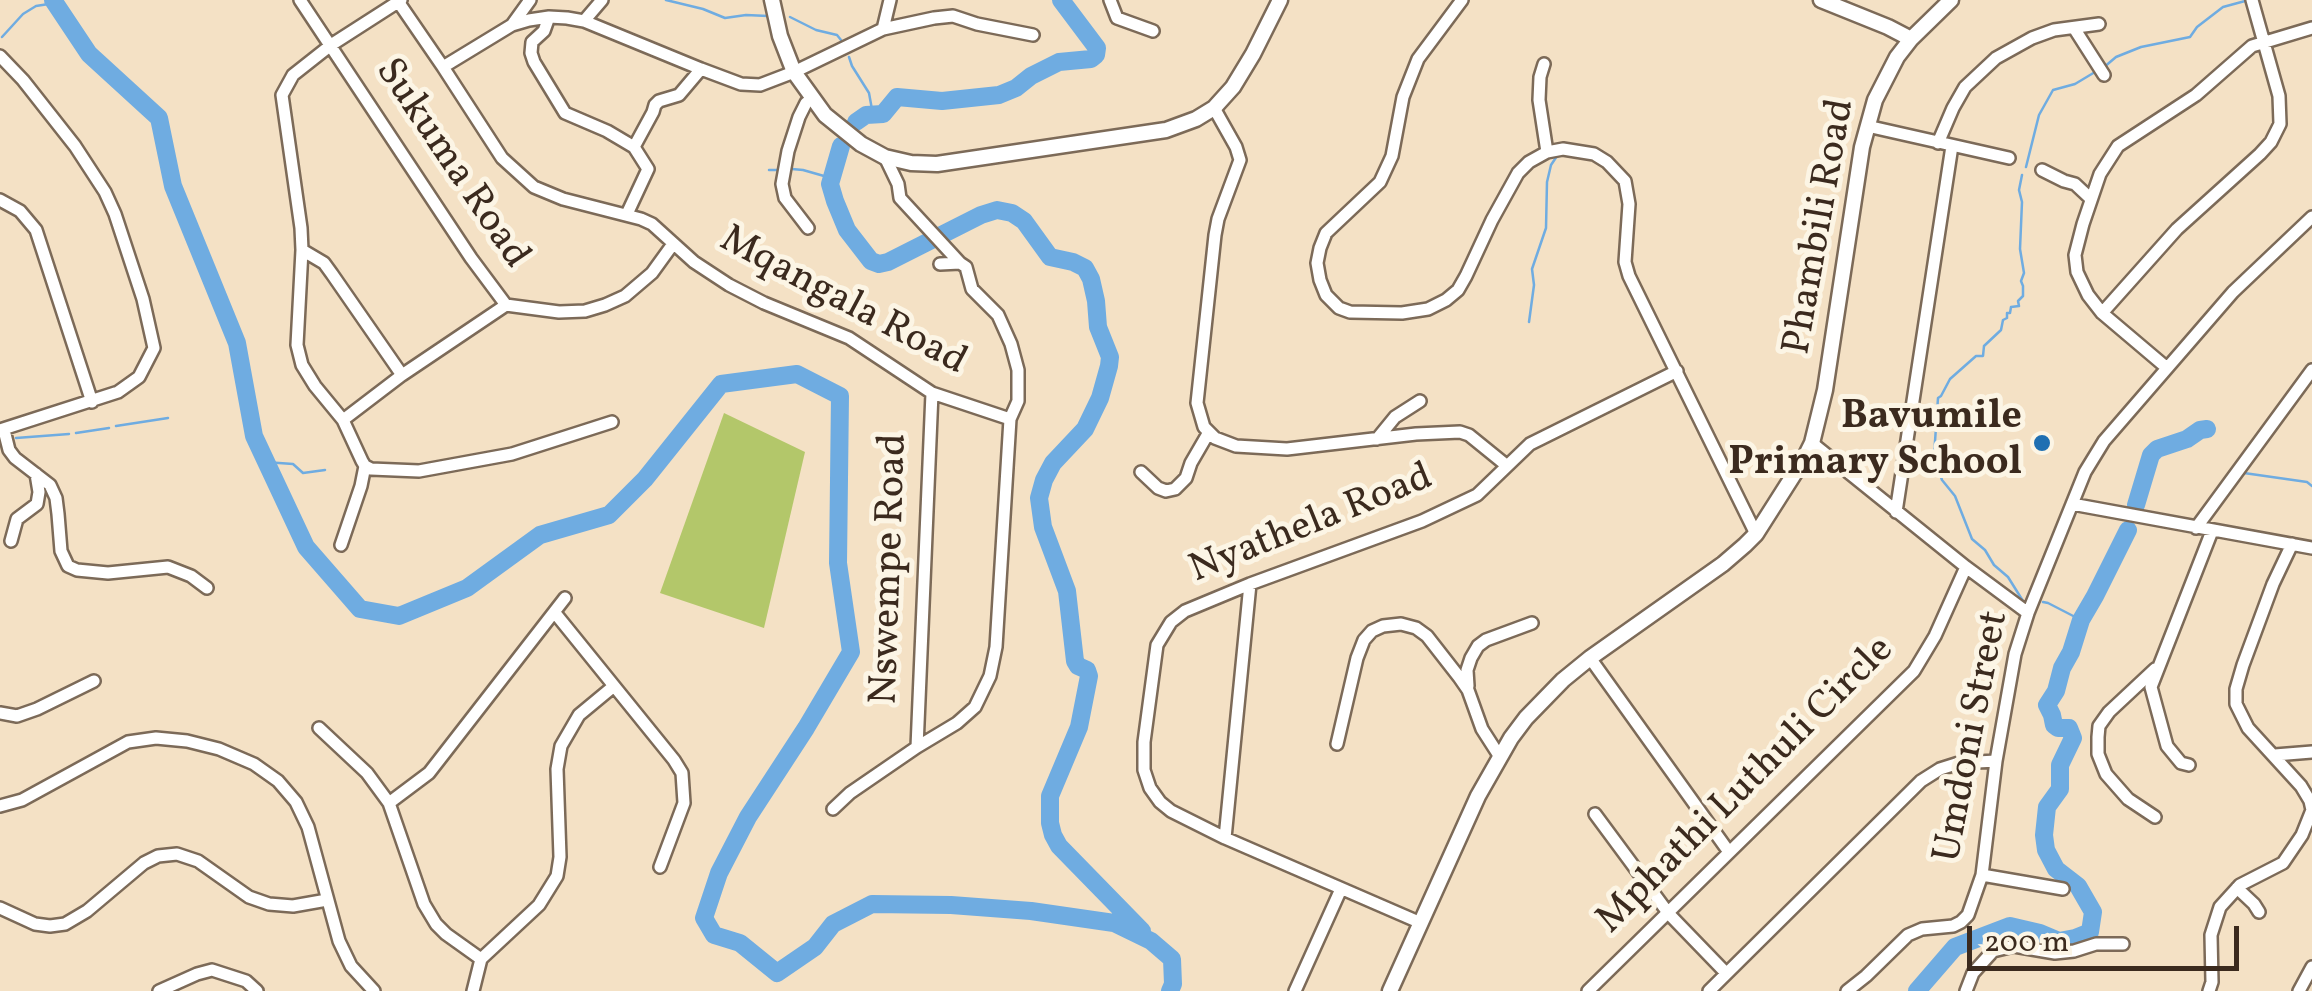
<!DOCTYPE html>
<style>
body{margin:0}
#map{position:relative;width:2312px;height:991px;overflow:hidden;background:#f4e1c5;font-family:Vollkorn,serif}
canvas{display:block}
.scale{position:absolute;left:1967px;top:926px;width:272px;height:45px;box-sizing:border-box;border:5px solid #3b2a1e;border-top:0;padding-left:12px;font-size:30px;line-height:35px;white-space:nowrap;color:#3b2a1e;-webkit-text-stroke:8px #fcf5e5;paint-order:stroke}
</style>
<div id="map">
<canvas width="2312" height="991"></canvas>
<div class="scale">200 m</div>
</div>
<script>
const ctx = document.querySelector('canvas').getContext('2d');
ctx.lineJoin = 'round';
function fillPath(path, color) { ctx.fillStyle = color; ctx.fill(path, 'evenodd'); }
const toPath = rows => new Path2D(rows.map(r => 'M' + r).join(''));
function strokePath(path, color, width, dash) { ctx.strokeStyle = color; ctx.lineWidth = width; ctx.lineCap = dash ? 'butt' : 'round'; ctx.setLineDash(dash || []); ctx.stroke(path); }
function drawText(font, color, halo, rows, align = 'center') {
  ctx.font = font + ' Vollkorn,serif'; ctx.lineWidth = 10; ctx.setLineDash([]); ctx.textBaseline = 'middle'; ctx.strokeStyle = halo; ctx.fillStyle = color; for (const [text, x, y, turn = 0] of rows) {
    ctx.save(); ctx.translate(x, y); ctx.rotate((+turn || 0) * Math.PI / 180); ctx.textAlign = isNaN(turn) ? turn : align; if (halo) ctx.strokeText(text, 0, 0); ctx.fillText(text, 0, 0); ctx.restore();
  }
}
const green = toPath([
 [724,413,805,452,764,628,660,593]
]);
const stream = toPath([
 [666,0,703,9,725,18,746,15,768,16],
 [790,17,816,30,837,35,841,40],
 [2,37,23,14,36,6,55,3],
 [849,57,852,66,869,93,873,115],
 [2103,68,2116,57,2141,47,2190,37,2197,27,2223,7,2245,1],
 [2026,167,2039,115,2053,90,2075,84,2095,72],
 [792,169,803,170,831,178],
 [769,170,780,170],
 [2022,175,2019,190,2022,202,2020,249,2024,273,2021,281,2023,286,2023,296,2018,301,2019,306,2011,307,2010,313,2007,313,2007,318,2003,320,2001,330,1984,346,1983,356,1976,356,1950,379,1941,396,1938,398,1934,456,1942,480,1955,496,1972,539,1985,550,1994,565,2008,577,2023,601],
 [1529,322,1534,285,1532,269,1546,228,1547,182,1551,165,1557,156],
 [116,426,168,418],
 [76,433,109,428],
 [16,438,69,434],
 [265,462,293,464,303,473,325,470],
 [2244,473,2307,482,2312,486],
 [2043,602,2048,603,2081,620]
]);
const river = toPath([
 [53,0,89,54,159,118,173,186,237,343,254,436,306,547,360,609,399,616,467,588,540,535,609,515,645,479,721,384,797,374,840,396,838,563,851,652,806,728,748,817,719,873,704,918,714,935,740,943,777,973,815,947,833,924,872,904,951,905,1031,911,1114,923,1151,941,1172,959,1173,984,1170,991],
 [856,122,866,115,883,114,897,97,942,101,999,95,1016,88,1031,76,1059,62,1091,59,1096,55,1097,48,1061,0],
 [841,146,830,184,835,201,847,230,871,261,879,264,888,262,981,215,997,210,1012,213,1024,221,1050,257,1073,262,1085,268,1091,279,1096,301,1098,327,1110,357,1109,366,1100,398,1085,429,1053,463,1044,480,1039,498,1043,527,1067,591,1075,661,1078,666,1087,670,1089,676,1079,727,1050,796,1050,823,1053,835,1059,846,1142,931],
 [2136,505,2151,455,2157,449,2187,439,2200,430,2207,429],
 [1917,991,1955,947,2010,926,2040,933,2059,941,2075,938,2090,932,2093,912,2078,886,2056,869,2046,850,2044,835,2047,807,2060,789,2060,765,2073,738,2069,728,2058,728,2054,725,2052,715,2047,705,2056,691,2062,668,2071,652,2081,620,2095,596,2128,530]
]);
const minor = toPath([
 [300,0,471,258,506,305,559,312,585,311,605,305,625,296,652,273,673,244],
 [397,0,443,67,502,158,534,187,563,199,641,219,652,224,694,262,729,285,764,303,849,338,932,393,1010,419],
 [401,0,331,45,293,75,282,95,301,228,302,250,297,345,302,365,315,386,343,420,362,461,365,466,371,469,419,471,512,454,612,422],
 [1110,0,1117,18,1153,31],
 [1462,0,1418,59,1403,97,1392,156,1380,182,1326,233,1320,248,1317,263,1320,280,1326,295,1339,308,1350,312,1402,313,1428,309,1446,300,1458,290,1466,276,1492,220,1518,173,1529,162,1547,152,1563,149,1594,154,1607,162,1625,181,1629,204,1625,262,1629,276,1756,534],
 [549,17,544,31,532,42,531,53,534,62,565,113,607,131,634,147,648,169,627,214],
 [584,21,602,0],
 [512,25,530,0],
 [2074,28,2104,75],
 [883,29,890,0],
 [0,56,23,80,75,146,105,192,115,214,143,299,154,348,139,377,118,392,0,430],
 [1544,64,1540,77,1539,100,1547,152],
 [443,67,512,25,529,20,549,17,567,18,584,21,701,69,741,84,760,85,794,72,883,29,934,18,953,16,977,24,1033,35],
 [1214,108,1236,147,1240,160,1218,219,1215,235,1197,403,1204,427,1215,438,1236,446,1287,449,1416,434,1460,432,1469,435,1506,465],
 [1867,126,2009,158],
 [1938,143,1953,108,1965,87,1996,58,2032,38,2054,30,2099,24],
 [634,147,653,112,655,105,659,101,679,95,701,69],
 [885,157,898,184,900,198,960,263],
 [2042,170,2064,181,2075,184,2091,199],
 [0,200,20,211,36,230,92,402],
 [808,228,785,198,782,184,788,151,799,117,806,103,812,99],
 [302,250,324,263,332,274,402,375],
 [2102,313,2177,229,2260,154,2271,142,2280,124,2279,96,2252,0],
 [2167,368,2102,313,2088,295,2077,272,2075,255,2083,224,2100,174,2118,146,2196,95,2252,46,2312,28],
 [343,420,402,375,506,305],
 [4,430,9,450,15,458,50,485,56,498,58,514,61,551,68,566,77,570,108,573,168,567,191,576,207,588],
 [1377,439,1395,417,1420,401],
 [1812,443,1966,567,2028,613],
 [1141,472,1158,488,1166,491,1175,489,1186,478,1191,463,1209,432],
 [2072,504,2312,548],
 [1896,512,1952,146],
 [2196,528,2312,370],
 [11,541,17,519,37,504,39,492,36,474],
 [341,545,361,486,365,466],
 [555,613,674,760,682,773,684,803,660,867],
 [1590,658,1729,852],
 [2155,669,2109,712,2099,726,2098,737,2098,754,2106,774,2128,799,2155,817],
 [1468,686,1467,670,1471,658,1478,646,1486,640,1532,623],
 [0,713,17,716,37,709,94,681],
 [319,728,367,773,389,803,424,904,436,924,446,934,481,959],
 [1337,744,1357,658,1364,640,1372,631,1383,626,1401,624,1416,628,1427,636,1459,677,1468,690,1482,729,1500,757],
 [917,747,932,393],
 [2275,755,2312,752],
 [2189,765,2181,763,2167,746,2151,687,2212,531],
 [389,803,429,773,565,598],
 [0,806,22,800,128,742,156,738,187,741,219,749,254,764,278,781,296,802,308,827,339,941,351,966,374,991],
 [833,809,850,793,917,747,957,723,975,707,990,676,996,647,1010,419,1018,401,1018,370,1011,344,998,315,972,289,966,267,960,263,940,264],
 [1595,814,1669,914,1726,973],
 [1225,838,1250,584],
 [1982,875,2063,889],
 [2237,888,2254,904,2259,912],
 [0,908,35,924,50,926,65,924,87,911,144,863,158,856,177,854,198,861,249,897,269,904,293,906,327,900],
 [1421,923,1225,838,1171,811,1160,802,1150,788,1144,770,1144,742,1157,645,1171,622,1185,611,1250,584,1422,521,1477,495,1530,444,1677,371],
 [159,991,197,974,212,970,246,981,257,991],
 [473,991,481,959,539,905,557,876,560,857,557,769,561,746,579,715,614,686],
 [1295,991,1341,889],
 [1588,991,1914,671,1935,636,1966,567],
 [1709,991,1921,781,1940,769,1959,763,1996,761],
 [1847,991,1866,976,1908,935,1922,929,1953,926,1961,922,1968,915,1982,875,1996,761,2015,654,2028,613,2085,472,2104,441,2233,292,2312,217],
 [1966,991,1973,973,1993,951,2014,946,2055,953,2074,951,2096,944,2123,944],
 [2209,991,2212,982,2211,935,2220,907,2240,885,2283,863,2302,835,2312,810,2310,801,2301,786,2248,728,2236,704,2236,689,2243,665,2273,584,2292,544],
 [2299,991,2312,967]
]);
const tertiary = toPath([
 [772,0,780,36,794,72,825,115,861,144,885,157,911,163,937,164,1166,130,1196,119,1214,108,1233,87,1253,54,1280,0],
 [1821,0,1888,27,1911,39],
 [1390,991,1478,796,1511,738,1526,718,1563,680,1590,658,1723,564,1745,545,1756,534,1805,457,1812,443,1825,390,1862,147,1875,100,1897,57,1911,39,1951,0]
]);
const markers = [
 [2042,443,10,"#1f6fb2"]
];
const streetNames = [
 ["Sukuma Road",450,165,56],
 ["Phambili Road",1822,227,-80],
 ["Mqangala Road",842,303,28],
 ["Nyathela Road",1312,526,-22],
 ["Nswempe Road",892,569,-88],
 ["Umdoni Street",1974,737,-79],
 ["Mphathi Luthuli Circle",1747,787,-45]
];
const poiNames = [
 ["Bavumile",2022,420],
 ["Primary School",2022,466]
];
fillPath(green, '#b3c76a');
strokePath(stream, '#6face1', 2.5);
strokePath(river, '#6face1', 18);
strokePath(minor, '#7c6a58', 16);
strokePath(tertiary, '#7c6a58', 19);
strokePath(minor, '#fff', 11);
strokePath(tertiary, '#fff', 14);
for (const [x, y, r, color] of markers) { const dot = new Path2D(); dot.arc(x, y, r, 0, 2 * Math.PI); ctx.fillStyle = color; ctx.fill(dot); strokePath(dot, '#fcf5e5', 4); }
drawText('40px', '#3b2a1e', '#fcf5e5', streetNames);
drawText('bold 40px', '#3b2a1e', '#fcf5e5', poiNames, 'right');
</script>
